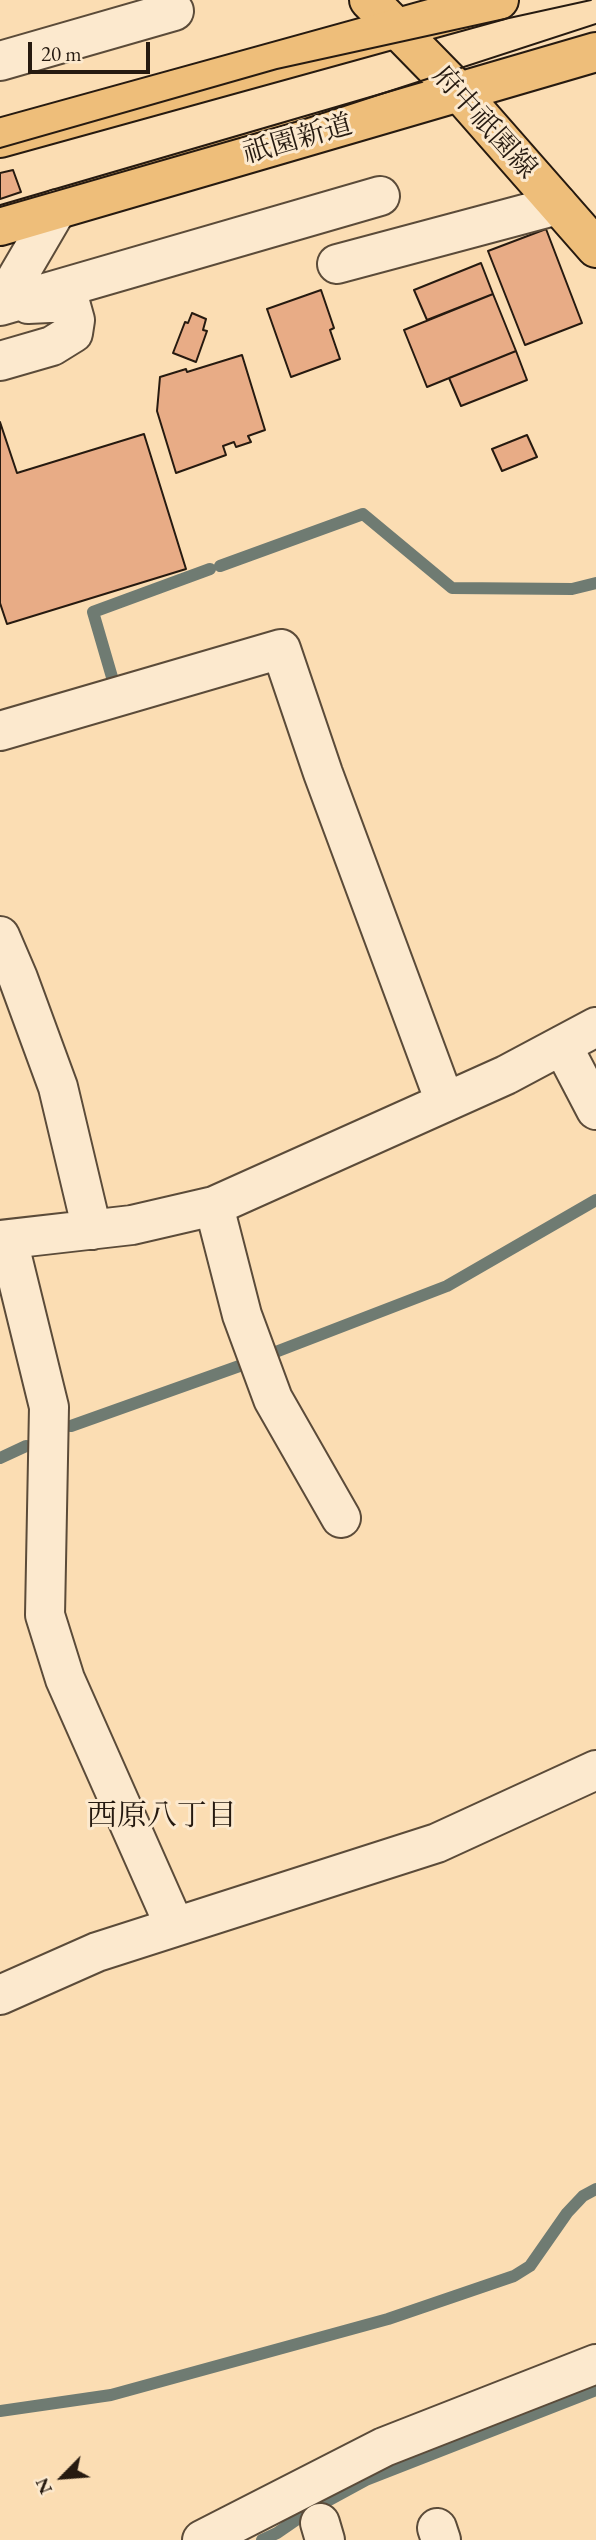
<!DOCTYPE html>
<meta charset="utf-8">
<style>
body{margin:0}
#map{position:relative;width:596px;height:2540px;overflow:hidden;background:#fbddb3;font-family:"EB Garamond",serif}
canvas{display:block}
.north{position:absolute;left:28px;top:2442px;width:70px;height:70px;-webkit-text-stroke:5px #fce9ce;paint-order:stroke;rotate:245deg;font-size:19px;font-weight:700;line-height:28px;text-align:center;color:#261a10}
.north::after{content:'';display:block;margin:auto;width:24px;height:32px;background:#261a10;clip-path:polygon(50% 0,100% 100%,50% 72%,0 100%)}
.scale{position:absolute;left:28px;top:42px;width:122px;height:32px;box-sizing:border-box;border:4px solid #261a10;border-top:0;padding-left:9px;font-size:21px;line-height:24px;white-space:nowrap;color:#261a10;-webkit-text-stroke:5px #fce9ce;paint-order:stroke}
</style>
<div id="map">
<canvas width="596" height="2540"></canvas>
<div class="north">N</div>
<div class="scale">20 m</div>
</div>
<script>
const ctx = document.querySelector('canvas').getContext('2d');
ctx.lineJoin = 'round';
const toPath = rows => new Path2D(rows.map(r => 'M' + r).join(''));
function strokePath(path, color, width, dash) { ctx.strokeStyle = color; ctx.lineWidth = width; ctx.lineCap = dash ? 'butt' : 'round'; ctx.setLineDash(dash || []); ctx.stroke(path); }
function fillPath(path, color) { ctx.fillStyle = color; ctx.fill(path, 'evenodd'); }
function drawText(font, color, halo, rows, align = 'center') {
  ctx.font = font + ' "EB Garamond","Noto Serif JP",serif'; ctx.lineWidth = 6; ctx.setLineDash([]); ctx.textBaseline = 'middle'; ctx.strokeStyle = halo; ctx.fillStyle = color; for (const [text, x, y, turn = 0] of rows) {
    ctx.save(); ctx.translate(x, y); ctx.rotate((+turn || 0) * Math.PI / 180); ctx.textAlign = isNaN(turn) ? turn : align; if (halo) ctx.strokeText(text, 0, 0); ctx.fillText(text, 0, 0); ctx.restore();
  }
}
const stream = toPath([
 [220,566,363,514,452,588,572,589,596,583],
 [105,686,114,684,93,612,210,569],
 [273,1353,447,1286,596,1200],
 [71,1426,245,1364],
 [0,1458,26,1446],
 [0,2411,111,2395,388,2319,514,2276,530,2266,567,2213,583,2196,596,2189],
 [262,2540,277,2533,309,2511,366,2480,596,2390]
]);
const building = toPath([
 [13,170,21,192,0,199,0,173,13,170],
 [546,229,582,323,525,345,488,251,546,229],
 [481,263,493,294,427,320,414,290,481,263],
 [321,290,334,328,330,330,340,359,291,377,267,309,321,290],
 [493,294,516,351,427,387,404,330,493,294],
 [192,313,206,319,203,330,207,331,196,362,173,353,185,322,188,323,192,313],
 [516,351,527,380,461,406,449,378,516,351],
 [242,355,265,430,248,436,251,442,236,447,234,442,223,446,226,455,176,473,157,411,160,377,186,369,187,372,242,355],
 [0,422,17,473,144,434,186,569,7,624,0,603,0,422],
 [527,435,537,457,502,471,492,449,527,435]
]);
const minor = toPath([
 [0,61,174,11],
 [337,264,558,205],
 [1,305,57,209],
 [0,306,380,196],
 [0,361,52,346,73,333,75,320,70,302,28,304],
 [0,731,281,649,323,773,445,1102],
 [0,936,18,978,58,1087,92,1230],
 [562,1045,596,1110],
 [214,1206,242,1315,273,1399,341,1518],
 [0,1240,132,1225,214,1206,506,1075,596,1027],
 [8,1240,49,1407,45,1615,65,1679,175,1927],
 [0,1995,97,1952,437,1843,596,1770],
 [320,2523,325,2540],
 [437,2528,441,2540],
 [202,2540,384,2447,596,2364]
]);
const major = toPath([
 [369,0,460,93,596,248]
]);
const highway = toPath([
 [0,138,499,0],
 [0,226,596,52]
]);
const tram = toPath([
 [0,148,277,69,591,0],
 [0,207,295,122,596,24]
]);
const streetNames = [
 ["府中祇園線",484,123,48],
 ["祇園新道",298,140,-16]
];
const neighbourhoodNames = [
 ["西原八丁目",162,1817]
];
strokePath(stream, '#6f7b72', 12);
fillPath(building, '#e8ac86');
strokePath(building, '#261a10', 2);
strokePath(minor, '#5b4b39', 42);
strokePath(major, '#261a10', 42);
strokePath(highway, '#261a10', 42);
strokePath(minor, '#fce9ce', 38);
strokePath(major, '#eebe7a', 38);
strokePath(highway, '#eebe7a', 38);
strokePath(tram, '#261a10', 2);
drawText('28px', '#261a10', '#fce9ce', streetNames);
drawText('30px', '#261a10', '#fce9ce', neighbourhoodNames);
</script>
